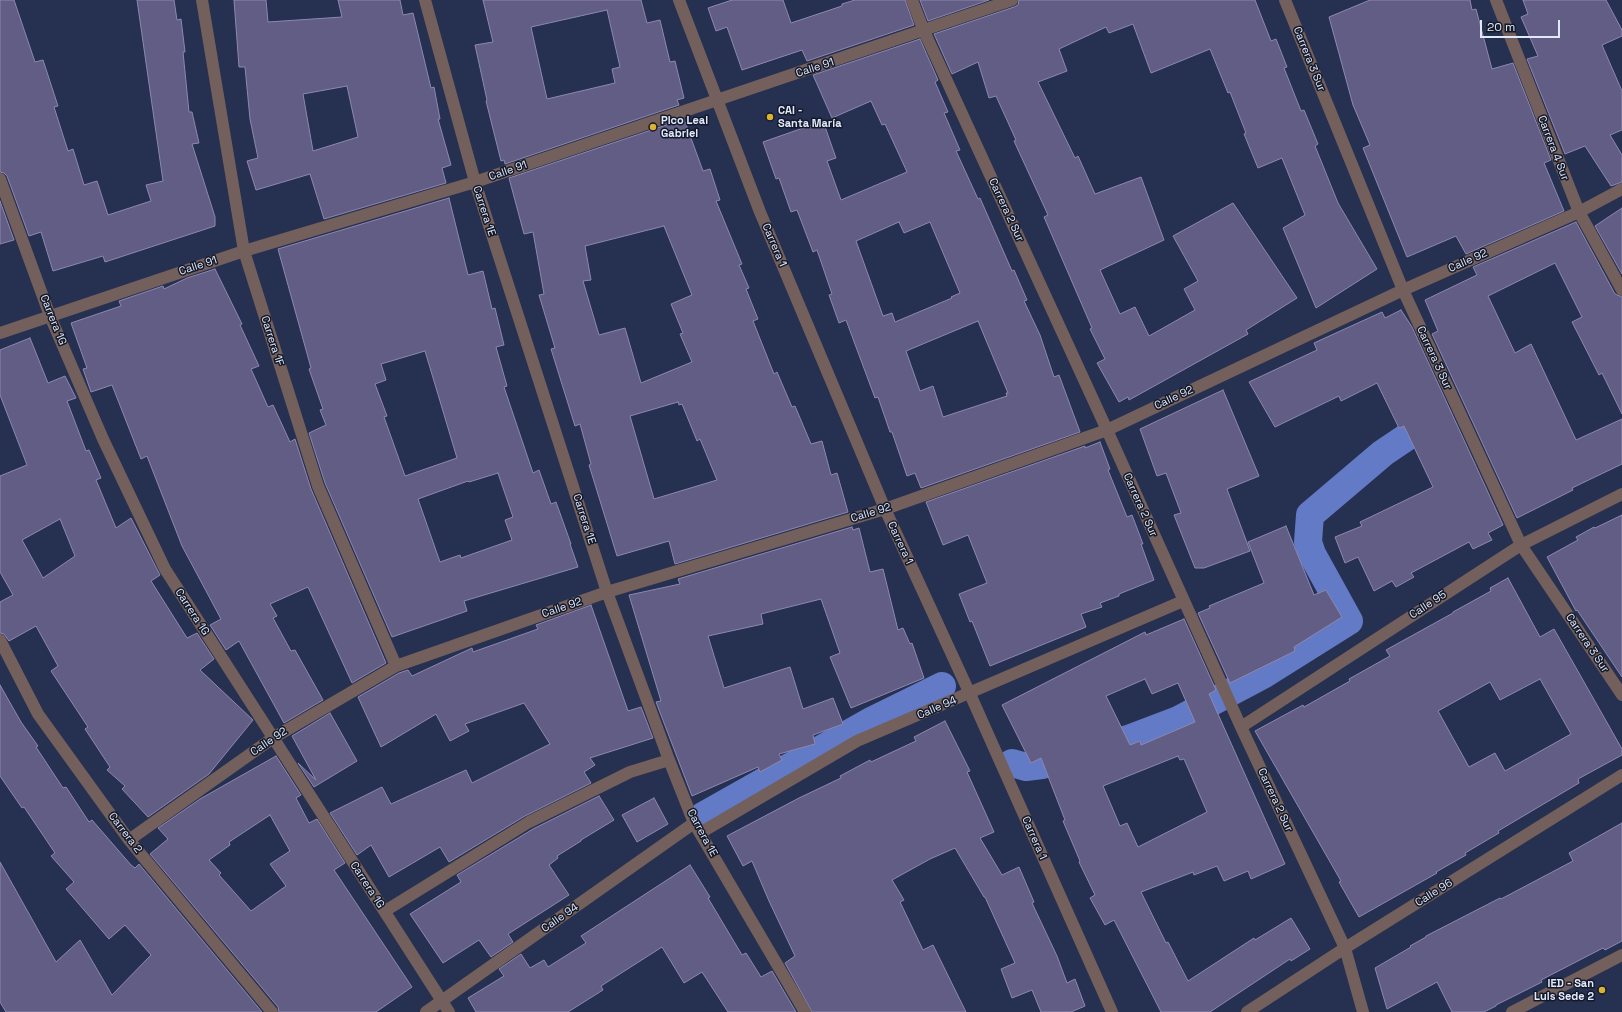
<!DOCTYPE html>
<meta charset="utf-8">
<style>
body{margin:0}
#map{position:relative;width:1622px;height:1012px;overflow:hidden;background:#263051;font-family:"Space Grotesk",sans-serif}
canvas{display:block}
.scale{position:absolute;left:1480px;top:20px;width:80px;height:18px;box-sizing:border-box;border:2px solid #e1e9fe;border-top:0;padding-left:5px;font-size:12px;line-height:14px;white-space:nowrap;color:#e1e9fe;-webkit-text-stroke:3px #141928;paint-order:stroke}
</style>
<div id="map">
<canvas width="1622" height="1012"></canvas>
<div class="scale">20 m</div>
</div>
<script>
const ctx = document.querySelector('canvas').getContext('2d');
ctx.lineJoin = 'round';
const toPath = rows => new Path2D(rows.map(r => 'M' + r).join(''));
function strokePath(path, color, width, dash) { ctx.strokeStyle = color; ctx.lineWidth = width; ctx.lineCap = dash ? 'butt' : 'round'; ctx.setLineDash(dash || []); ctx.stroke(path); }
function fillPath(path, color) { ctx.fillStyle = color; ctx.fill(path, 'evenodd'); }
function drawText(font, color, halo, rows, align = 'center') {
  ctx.font = font + ' "Space Grotesk",sans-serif'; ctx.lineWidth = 3; ctx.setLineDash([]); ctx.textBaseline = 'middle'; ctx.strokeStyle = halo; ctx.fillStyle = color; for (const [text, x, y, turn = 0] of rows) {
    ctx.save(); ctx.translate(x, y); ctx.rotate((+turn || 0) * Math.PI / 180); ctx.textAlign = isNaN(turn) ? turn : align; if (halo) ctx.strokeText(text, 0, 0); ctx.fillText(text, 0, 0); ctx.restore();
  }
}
const canal = toPath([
 [1012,763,1026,767,1042,765,1128,739,1178,720,1263,675,1349,621,1312,554,1308,542,1310,515,1383,453,1438,416],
 [703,816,873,720,942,686]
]);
const building = toPath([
 [0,0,14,0,35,62,43,60,58,106,54,107,68,151,73,149,84,185,97,181,108,215,151,201,146,185,163,181,137,0,174,0,177,20,181,19,185,52,183,52,189,112,192,112,199,143,192,144,215,217,215,226,105,262,103,256,53,271,41,232,29,236,7,176,4,173,0,172,0,0],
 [234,0,266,0,268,22,342,17,338,0,400,0,403,15,413,13,431,88,434,87,440,119,438,119,451,165,442,168,446,183,324,219,310,174,256,190,247,161,258,158,250,119,245,67,239,67,234,0],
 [347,86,358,137,313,151,303,94,347,86],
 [483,0,641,0,647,23,660,20,670,62,675,61,684,98,677,100,679,105,505,164,504,160,501,161,486,101,487,100,475,45,493,42,483,0],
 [607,10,620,67,612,69,615,83,547,99,531,27,607,10],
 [732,0,783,0,791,23,842,6,842,4,855,0,905,0,914,25,807,61,802,50,742,70,727,27,716,31,708,8,732,0],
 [920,0,989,0,928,21,920,0],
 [1019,0,1255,0,1271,41,1276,39,1287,67,1284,68,1301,111,1304,110,1318,144,1315,146,1338,203,1377,269,1316,308,1283,228,1305,215,1282,158,1258,168,1244,134,1246,133,1230,92,1228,93,1210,49,1151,73,1133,24,1109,33,1106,27,1059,49,1067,71,1038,82,1075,158,1078,156,1095,194,1141,177,1164,240,1100,270,1120,314,1135,307,1149,336,1195,310,1184,289,1198,281,1173,236,1233,203,1297,298,1246,330,1248,334,1129,400,1128,397,1119,402,1097,363,1105,359,1090,329,1092,328,1044,217,1048,215,1014,141,1016,140,996,96,989,98,978,62,952,74,934,34,1014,7,1018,5,1019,0],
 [1370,0,1470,0,1472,10,1476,9,1492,69,1513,63,1551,160,1544,163,1564,211,1466,254,1456,236,1407,257,1363,148,1370,145,1353,105,1329,17,1370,0],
 [1523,0,1606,0,1622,30,1622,36,1602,45,1622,91,1622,130,1610,135,1622,155,1622,182,1611,186,1585,146,1565,154,1527,59,1538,56,1521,17,1528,14,1523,0],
 [920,39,938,80,935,82,948,112,944,113,960,150,956,151,978,199,980,198,1012,271,1014,270,1027,300,1024,301,1040,335,1054,377,1059,375,1080,432,921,488,915,473,907,476,892,432,890,432,878,397,875,398,846,320,839,323,829,295,832,294,817,250,813,252,797,210,791,212,779,178,776,179,763,142,823,121,836,158,827,161,841,200,907,172,885,124,882,125,871,101,832,118,813,75,920,39],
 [899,222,904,233,930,222,960,293,951,297,952,298,895,322,892,313,883,316,856,241,899,222],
 [978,321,1008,393,1006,393,1007,396,943,417,933,386,920,391,906,351,978,321],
 [684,119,703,171,710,169,720,200,716,201,742,264,739,265,749,288,746,289,758,319,753,321,774,374,777,372,792,407,795,406,811,444,822,441,831,475,837,473,848,512,675,564,669,541,617,556,589,465,591,464,580,424,575,426,551,349,555,348,539,295,544,294,533,232,524,234,509,178,684,119],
 [664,226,692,295,671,304,683,333,680,334,692,362,641,383,625,328,599,335,583,281,591,280,585,246,664,226],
 [678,402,679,405,682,404,697,441,700,439,717,480,654,499,630,416,678,402],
 [449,198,468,275,483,271,492,309,495,308,504,345,496,347,507,386,504,387,533,473,539,470,551,504,556,502,571,544,570,544,578,567,464,601,467,611,392,637,325,483,309,433,326,425,320,410,323,409,309,369,311,368,278,249,449,198],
 [425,351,457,458,405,476,384,417,387,416,375,384,386,380,381,364,425,351],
 [498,473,513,517,505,520,512,540,461,558,460,555,440,562,418,499,468,481,469,482,498,473],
 [0,201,14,240,0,244,0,201],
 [1622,208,1622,274,1595,226,1622,208],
 [1576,222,1615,294,1622,297,1622,414,1602,373,1599,375,1572,322,1582,317,1555,263,1488,296,1515,353,1531,344,1576,440,1622,419,1622,464,1572,488,1573,490,1517,518,1432,334,1438,331,1425,300,1477,275,1473,267,1576,222],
 [215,269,242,324,240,325,259,366,251,369,268,407,273,405,290,442,295,439,311,489,386,663,352,683,308,587,270,604,277,616,273,618,291,651,295,650,323,700,284,723,239,641,226,650,210,625,221,619,182,546,147,456,141,459,112,385,91,392,83,369,87,368,71,323,121,306,119,301,122,300,163,286,164,289,187,278,215,269],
 [1401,310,1412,327,1503,525,1488,533,1492,540,1473,549,1469,542,1411,573,1414,577,1396,587,1392,581,1374,591,1358,557,1345,563,1335,537,1362,526,1360,522,1433,487,1404,426,1399,428,1377,383,1341,401,1339,396,1275,427,1249,382,1317,350,1314,343,1382,312,1385,318,1401,310],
 [30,338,48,383,65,376,76,398,67,401,86,451,89,450,101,478,96,480,116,528,131,518,160,575,151,581,187,638,197,633,214,659,200,670,253,720,209,774,148,817,122,789,125,786,107,770,110,767,85,729,88,727,51,671,58,666,36,626,9,641,4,634,0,633,0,602,13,595,0,572,0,476,27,465,0,395,0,350,30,338],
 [60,519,75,556,43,578,22,540,60,519],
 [1223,390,1259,476,1227,489,1250,551,1204,568,1195,568,1174,515,1181,513,1166,473,1157,476,1140,429,1223,390],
 [1100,442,1110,469,1108,470,1127,517,1132,515,1143,544,1141,544,1154,580,1119,594,1119,596,1100,603,1102,607,1081,614,1086,627,990,666,972,621,970,622,959,594,987,583,968,535,943,545,926,502,1085,446,1085,448,1100,442],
 [1622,515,1622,677,1577,610,1576,611,1547,557,1578,540,1576,537,1594,527,1595,528,1622,515],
 [1286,526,1314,595,1326,590,1342,617,1294,647,1295,651,1230,683,1198,613,1210,608,1209,606,1264,583,1248,542,1286,526],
 [852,527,853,530,859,528,870,572,883,569,898,630,903,628,910,644,912,643,924,678,851,708,830,657,840,653,821,599,761,614,763,624,708,636,724,688,790,667,803,709,833,698,843,724,813,735,815,744,779,754,782,760,760,772,758,767,692,796,656,702,661,701,629,595,680,584,678,579,852,527],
 [1508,578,1540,637,1554,629,1622,749,1622,755,1578,779,1579,783,1498,831,1499,833,1465,853,1466,855,1436,872,1437,873,1359,917,1339,882,1341,881,1255,731,1303,705,1304,707,1350,681,1349,679,1390,656,1386,650,1453,613,1453,612,1491,591,1490,588,1508,578],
 [1540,679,1571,734,1505,771,1495,753,1469,767,1438,711,1490,682,1500,700,1540,679],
 [591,605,628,711,641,707,653,738,590,758,595,765,584,772,591,783,525,816,449,862,440,847,389,877,371,845,357,855,330,813,382,787,391,804,466,770,472,783,550,744,524,703,465,724,469,731,450,741,436,714,381,747,358,697,399,673,408,670,412,676,472,648,473,652,538,629,536,625,591,605],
 [1184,619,1216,690,1209,694,1285,864,1251,879,1248,871,1224,881,1217,866,1194,875,1193,872,1141,892,1166,943,1168,942,1188,981,1254,938,1255,940,1291,918,1310,949,1291,961,1290,959,1210,1012,1161,1012,1114,920,1105,925,1090,898,1095,895,1079,862,1080,861,1063,821,1065,820,1041,758,1031,763,1002,705,1145,632,1146,635,1184,619],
 [1145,679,1152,694,1178,683,1195,722,1141,745,1140,741,1130,745,1106,696,1145,679],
 [1178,756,1180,760,1184,759,1207,812,1138,847,1127,823,1120,826,1103,786,1178,756],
 [0,685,21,722,38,746,36,747,63,788,66,787,89,822,92,820,131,865,135,868,139,864,262,1012,6,1012,0,1002,0,862,56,962,80,940,112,995,151,955,125,925,109,939,66,889,74,882,51,856,55,853,24,807,22,808,0,776,0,685],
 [330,713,357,761,314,787,298,763,316,780,292,736,330,713],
 [945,721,970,771,967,772,994,832,980,838,1002,875,1019,867,1034,902,1032,903,1057,956,1067,983,1075,979,1085,1006,1071,1012,1041,1012,1032,990,1012,998,1001,969,1015,963,985,897,984,897,955,848,930,859,892,880,904,900,900,902,923,950,933,945,966,1012,812,1012,785,963,795,956,769,901,752,861,743,866,727,836,799,798,841,778,840,776,870,760,871,762,916,741,914,737,945,721],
 [276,756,301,795,296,798,309,823,317,819,345,863,334,870,412,987,376,1012,279,1012,278,1007,150,854,168,839,158,828,200,799,276,756],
 [270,815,290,851,270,864,286,886,251,911,219,875,221,873,209,860,230,845,229,842,270,815],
 [599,796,614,820,581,840,581,841,557,856,558,858,549,865,569,895,508,934,513,942,491,957,479,940,443,963,410,914,461,882,457,875,533,829,599,796],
 [654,798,668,824,637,842,622,815,654,798],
 [1622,823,1622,941,1605,950,1603,948,1541,980,1542,982,1496,1005,1496,1006,1484,1012,1452,1012,1437,982,1387,1009,1375,968,1411,947,1410,946,1426,937,1426,936,1500,898,1501,899,1573,861,1569,853,1622,823],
 [690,865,710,897,708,898,742,955,746,953,761,977,772,971,796,1012,728,1012,702,972,684,983,662,947,601,986,603,990,568,1012,476,1012,468,998,504,976,499,969,521,954,530,968,544,960,548,967,586,943,581,936,690,865]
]);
const minor = toPath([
 [202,0,244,251,318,486,396,666],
 [425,0,475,182,607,592,669,760,694,823,805,1012],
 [679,0,760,212,885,509,970,694,1112,1012],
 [912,0,924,31,1107,430,1241,727,1345,948,1363,1012],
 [1285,0,1403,290,1521,545,1622,695],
 [1496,0,1579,212,1622,290],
 [0,179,50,316,103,439,165,569,449,1012],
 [0,333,244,251,475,182,1012,0],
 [0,640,38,714,129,840,272,1012],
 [1241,727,1521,545,1622,494],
 [700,833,857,741,1183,601],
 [129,840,273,738,396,666,607,592,885,509,1107,430,1403,290,1579,212,1622,189],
 [385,911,529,822,630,772,669,760],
 [426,1012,694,823],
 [1247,1012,1345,948,1622,775],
 [1512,1012,1622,955]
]);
const markers = [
 [770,117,4,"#dcb233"],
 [653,127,4,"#dcb233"],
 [1602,990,4,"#dcb233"]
];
const streetNames = [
 ["Carrera 3 Sur",1309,59,68],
 ["Calle 91",815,68,-18],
 ["Carrera 4 Sur",1553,148,69],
 ["Calle 91",508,171,-19],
 ["Carrera 2 Sur",1006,210,65],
 ["Carrera 1E",484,211,72],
 ["Carrera 1",774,245,67],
 ["Calle 92",1468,261,-24],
 ["Calle 91",198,266,-18],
 ["Carrera 1G",53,320,68],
 ["Carrera 1F",272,341,72],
 ["Carrera 3 Sur",1434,358,65],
 ["Calle 92",1174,398,-25],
 ["Carrera 2 Sur",1140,505,66],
 ["Calle 92",871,513,-17],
 ["Carrera 1E",584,519,72],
 ["Carrera 1",900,543,65],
 ["Calle 95",1428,605,-33],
 ["Calle 92",562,608,-19],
 ["Carrera 1G",192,612,57],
 ["Carrera 3 Sur",1587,643,56],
 ["Calle 94",937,708,-23],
 ["Calle 92",269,742,-34],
 ["Carrera 2 Sur",1275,800,65],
 ["Carrera 2",125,833,53],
 ["Carrera 1E",702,833,62],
 ["Carrera 1",1034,838,66],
 ["Carrera 1G",367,885,57],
 ["Calle 96",1434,893,-32],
 ["Calle 94",560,918,-35]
];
const poiNames = [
 ["CAI -",778,111],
 ["Santa María",778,124],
 ["Pico Leal",661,121],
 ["Gabriel",661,134],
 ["IED - San",1594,984,"right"],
 ["Luis Sede 2",1594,997,"right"]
];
strokePath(canal, '#637ac6', 28);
fillPath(building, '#625d84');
strokePath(building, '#8d88b1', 1);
strokePath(minor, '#735f5b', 12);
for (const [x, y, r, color] of markers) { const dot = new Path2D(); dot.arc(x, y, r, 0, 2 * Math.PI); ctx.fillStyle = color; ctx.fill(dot); strokePath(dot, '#141928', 1.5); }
drawText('11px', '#e1e9fe', '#141928', streetNames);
drawText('bold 11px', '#e1e9fe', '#141928', poiNames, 'left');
</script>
